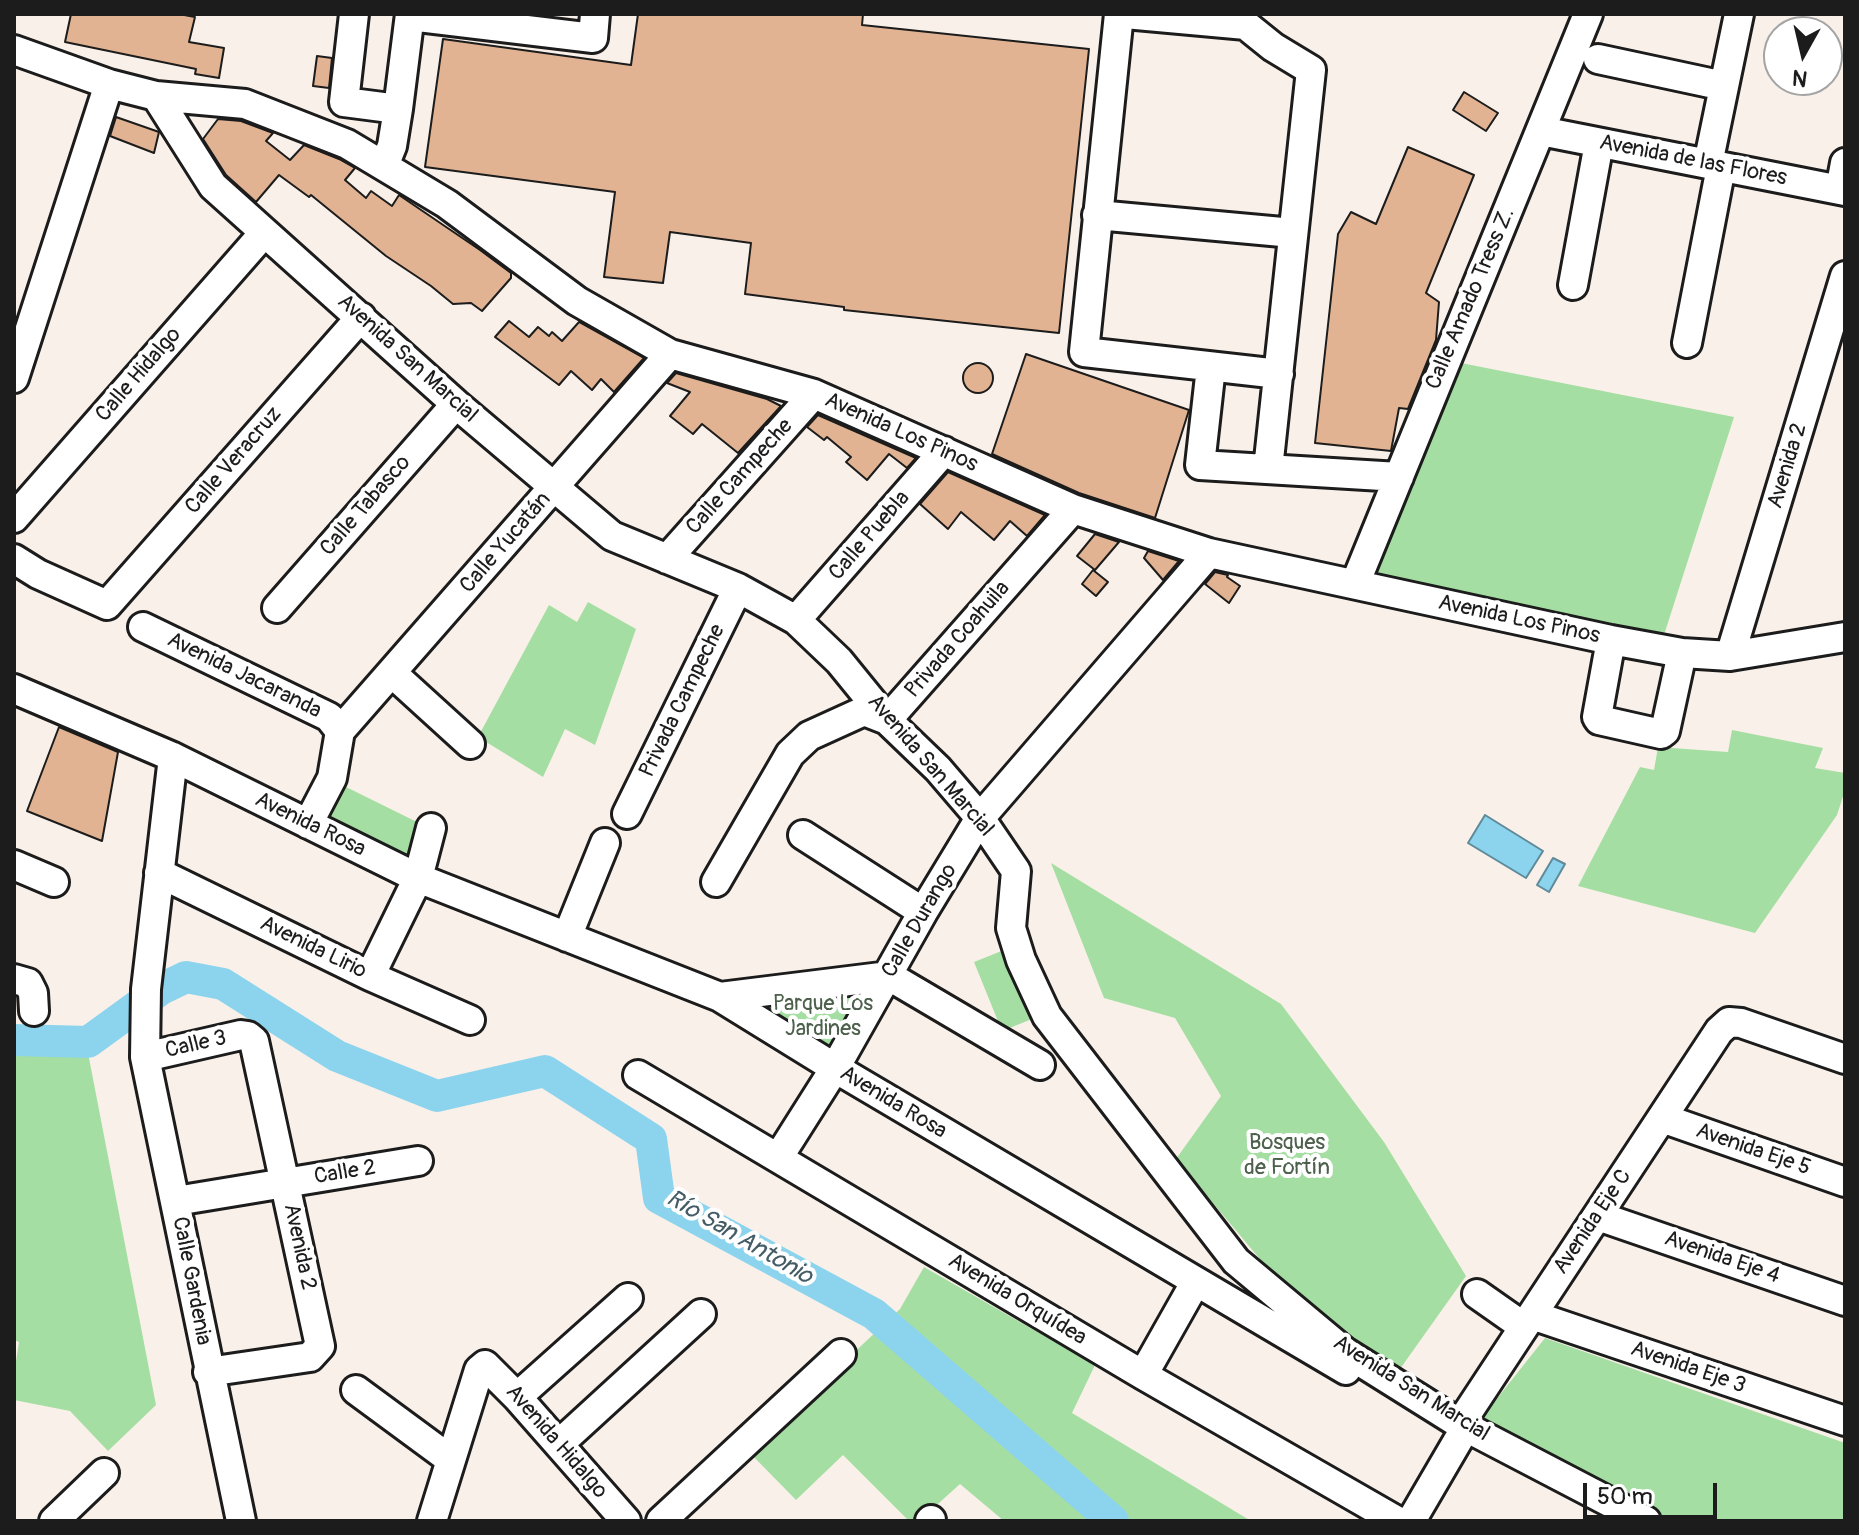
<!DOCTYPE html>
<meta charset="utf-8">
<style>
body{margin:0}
#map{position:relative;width:1859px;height:1535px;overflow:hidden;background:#f9f0e9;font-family:Pangolin,sans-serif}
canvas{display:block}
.frame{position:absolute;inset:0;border:16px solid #1c1c1c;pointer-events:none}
.north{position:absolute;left:1763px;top:16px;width:80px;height:80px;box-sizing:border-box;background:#fff;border:2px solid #a4a4a4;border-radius:50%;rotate:188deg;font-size:22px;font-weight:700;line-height:32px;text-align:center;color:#1c1c1c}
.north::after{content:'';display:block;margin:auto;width:28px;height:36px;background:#1c1c1c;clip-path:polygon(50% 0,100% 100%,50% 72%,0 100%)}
.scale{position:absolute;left:1583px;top:1483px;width:134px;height:36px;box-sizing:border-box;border:4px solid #1c1c1c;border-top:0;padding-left:10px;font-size:24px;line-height:28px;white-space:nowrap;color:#1c1c1c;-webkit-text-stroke:6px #fff;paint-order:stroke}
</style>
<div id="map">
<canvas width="1859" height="1535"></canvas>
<div class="frame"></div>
<div class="north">N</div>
<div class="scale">50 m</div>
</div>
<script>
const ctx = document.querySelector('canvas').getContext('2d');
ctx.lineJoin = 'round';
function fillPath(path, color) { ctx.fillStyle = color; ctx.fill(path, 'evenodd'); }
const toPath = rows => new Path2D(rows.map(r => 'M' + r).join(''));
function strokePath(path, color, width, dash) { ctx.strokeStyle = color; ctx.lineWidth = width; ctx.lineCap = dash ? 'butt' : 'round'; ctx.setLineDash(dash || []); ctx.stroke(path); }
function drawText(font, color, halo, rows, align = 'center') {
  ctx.font = font + ' Pangolin,sans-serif'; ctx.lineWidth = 8; ctx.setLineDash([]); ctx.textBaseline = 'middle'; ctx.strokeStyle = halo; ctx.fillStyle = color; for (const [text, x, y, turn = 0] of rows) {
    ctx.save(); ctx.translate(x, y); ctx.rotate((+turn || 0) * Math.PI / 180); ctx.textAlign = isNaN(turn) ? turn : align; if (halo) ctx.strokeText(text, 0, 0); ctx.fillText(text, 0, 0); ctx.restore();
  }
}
const green = toPath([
 [1456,362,1734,417,1663,638,1373,573],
 [588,602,636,629,595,745,565,729,543,777,478,737,549,605,577,622],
 [1732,730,1823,748,1815,768,1845,773,1845,790,1837,815,1755,933,1578,886,1640,767,1654,770,1658,747,1728,752],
 [342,785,423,825,412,864,324,821],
 [1051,863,1281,1004,1384,1142,1466,1276,1395,1376,1275,1277,1176,1159,1221,1096,1175,1018,1104,998],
 [1009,948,1037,1017,1002,1031,974,962],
 [868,987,832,1053,749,1003],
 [14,1027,90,1035,89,1058,156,1405,108,1451,70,1411,14,1400,14,1374,19,1342,14,1340],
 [924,1267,1095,1365,1072,1413,1251,1521,1004,1521,960,1484,919,1521,909,1521,843,1455,796,1500,749,1452,900,1309],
 [1545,1338,1845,1443,1845,1521,1673,1521,1480,1420]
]);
const water = toPath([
 [1485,815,1543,851,1526,878,1468,843,1485,815],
 [1553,858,1565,864,1549,892,1537,885,1553,858]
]);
const river = toPath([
 [14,1040,88,1042,161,989,186,977,223,984,337,1056,437,1096,545,1071,651,1139,659,1198,874,1314,1113,1521]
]);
const building = toPath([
 [71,14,179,14,195,17,189,42,224,48,219,78,195,74,196,69,65,42,71,14],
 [638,14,863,14,862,25,1089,49,1059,333,844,310,844,307,745,294,751,243,670,232,663,283,604,277,615,192,425,167,443,39,631,65,638,14],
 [317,56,332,58,329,88,313,86,317,56],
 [1464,92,1498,113,1486,131,1453,110,1464,92],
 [116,117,159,132,154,153,110,136,116,117],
 [218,119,241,121,273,133,266,141,290,160,304,145,339,159,355,168,345,180,366,198,371,191,392,206,399,195,480,250,511,273,511,278,482,311,471,303,453,304,431,286,386,256,311,195,309,197,279,175,256,202,226,175,203,139,218,119],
 [1408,147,1474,175,1426,293,1439,302,1436,340,1408,409,1399,408,1391,451,1315,443,1338,234,1351,212,1376,224,1408,147],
 [509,321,529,337,538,327,549,336,552,332,562,341,579,322,644,358,614,392,601,379,592,390,571,371,559,385,495,337,509,321],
 [1026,354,1189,410,1155,518,1079,493,992,454,1026,354],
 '963 378a15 15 0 1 1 30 0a15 15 0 1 1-30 0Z',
 [676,373,767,399,781,406,738,453,702,424,693,434,670,416,690,392,667,383,676,373],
 [818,415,916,458,907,468,889,454,867,480,846,462,851,457,827,437,824,440,807,427,818,415],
 [948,472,1045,515,1027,536,1010,521,994,540,961,512,948,529,920,504,948,472],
 [1095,534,1119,542,1095,570,1077,556,1095,534],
 [1148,551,1179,561,1163,580,1144,558,1148,551],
 [1093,570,1108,582,1096,596,1082,584,1093,570],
 [1215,572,1228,575,1227,577,1240,586,1229,603,1205,584,1215,572],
 [59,727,118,752,102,841,27,811,59,727]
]);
const minor = toPath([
 [354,14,344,102,398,109],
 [1119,14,1084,352,1279,374],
 [1125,14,1246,25],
 [1232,14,1273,47,1311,70,1268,469],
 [410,16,593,38,595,14],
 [14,50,109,84,156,96,245,104,347,144,447,204,577,301,670,354,814,394,1073,509,1209,553,1611,640,1682,653,1730,656,1845,637],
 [1598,59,1724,86],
 [156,96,213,186,456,404,612,536,738,588,796,620,839,661,887,720,938,769,980,818,1016,871,1011,928,1021,960,1047,1016,1236,1261,1345,1352,1460,1424,1646,1521],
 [1541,131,1845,191],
 [1708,164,1739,14],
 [384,166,392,146,398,109,410,14],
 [1840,190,1845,163],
 [1097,215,1293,233],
 [1573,285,1599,143],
 [1687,343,1721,167],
 [1211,367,1200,465,1399,477],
 [14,378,109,84],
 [14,518,264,233],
 [14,559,38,574,107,605,361,317],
 [667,559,814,394],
 [1355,584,1588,14],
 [277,608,456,404],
 [796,620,944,451],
 [143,627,329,717,340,731],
 [1611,640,1597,717,1599,720,1661,734,1665,731,1682,653],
 [1730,656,1845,276],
 [392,673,470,744],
 [14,689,173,757,418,878,720,997,835,1068,1346,1370],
 [340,731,670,354],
 [173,757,146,989,145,1057,241,1521],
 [627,814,738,588],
 [308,824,332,778,340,731],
 [803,835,923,912],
 [14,865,54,882],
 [159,873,370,976,470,1020],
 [716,882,790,754,809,736,864,711,887,720,1073,509],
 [567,937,605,843],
 [370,976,418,878,431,828],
 [14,979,28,983,33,993,34,1011],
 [720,997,889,976,1040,1065],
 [145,1057,241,1035,248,1036,254,1041,320,1346,310,1357,208,1372],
 [638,1075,1143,1375,1397,1521],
 [1662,1118,1845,1182],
 [778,1158,835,1068,923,912,980,818,1209,553],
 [176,1201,418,1161],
 [1598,1216,1845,1301],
 [1477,1294,1524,1327],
 [1532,1315,1845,1421],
 [1143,1375,1195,1283],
 [356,1390,451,1460],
 [517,1397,628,1298],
 [1460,1424,1719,1031,1729,1022,1741,1023,1845,1059],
 [559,1444,701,1314],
 [54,1521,104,1473],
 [432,1521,479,1370,485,1365,517,1397,626,1521],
 [661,1521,841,1354],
 [930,1521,931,1520],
 [1411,1521,1460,1437]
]);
const streetNames = [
 ["Avenida de las Flores",1693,161,11],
 ["Calle Amado Tress Z.",1471,299,-67],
 ["Avenida San Marcial",407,359,42],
 ["Calle Hidalgo",139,375,-49],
 ["Avenida Los Pinos",901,433,24],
 ["Calle Veracruz",234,461,-49],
 ["Avenida 2",1788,466,-73],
 ["Calle Campeche",740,477,-48],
 ["Calle Tabasco",366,506,-49],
 ["Calle Puebla",870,536,-49],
 ["Calle Yucatán",506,543,-49],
 ["Avenida Los Pinos",1519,620,12],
 ["Privada Coahuila",958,640,-49],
 ["Avenida Jacaranda",244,676,26],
 ["Privada Campeche",683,701,-64],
 ["Avenida San Marcial",930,766,49],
 ["Avenida Rosa",310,825,26],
 ["Calle Durango",920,921,-60],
 ["Avenida Lirio",313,948,26],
 ["Calle 3",196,1045,-13],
 ["Avenida Rosa",893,1103,31],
 ["Avenida Eje 5",1753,1150,19],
 ["Calle 2",345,1173,-9],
 ["Avenida Eje C",1593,1222,-56],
 ["Avenida 2",299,1247,78],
 ["Avenida Eje 4",1722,1258,19],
 ["Calle Gardenia",191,1281,79],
 ["Avenida Orquídea",1017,1300,31],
 ["Avenida Eje 3",1688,1368,19],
 ["Avenida San Marcial",1411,1389,32],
 ["Avenida Hidalgo",556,1442,49]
];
const parkNames = [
 ["Parque Los",823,1004],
 ["Jardines",823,1029],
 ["Bosques",1287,1143],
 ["de Fortín",1287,1168]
];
const waterNames = [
 ["Río San Antonio",739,1238,30]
];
fillPath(green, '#a5dea2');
fillPath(water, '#8cd4ed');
strokePath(water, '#5f8a99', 2);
strokePath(river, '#8cd4ed', 32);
fillPath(building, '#e1b392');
strokePath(building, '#1c1c1c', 2);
strokePath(minor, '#1c1c1c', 34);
strokePath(minor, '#fff', 28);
drawText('22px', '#1c1c1c', '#fff', streetNames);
drawText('22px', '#4c604b', '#fff', parkNames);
drawText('italic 24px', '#435c65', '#fff', waterNames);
</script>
